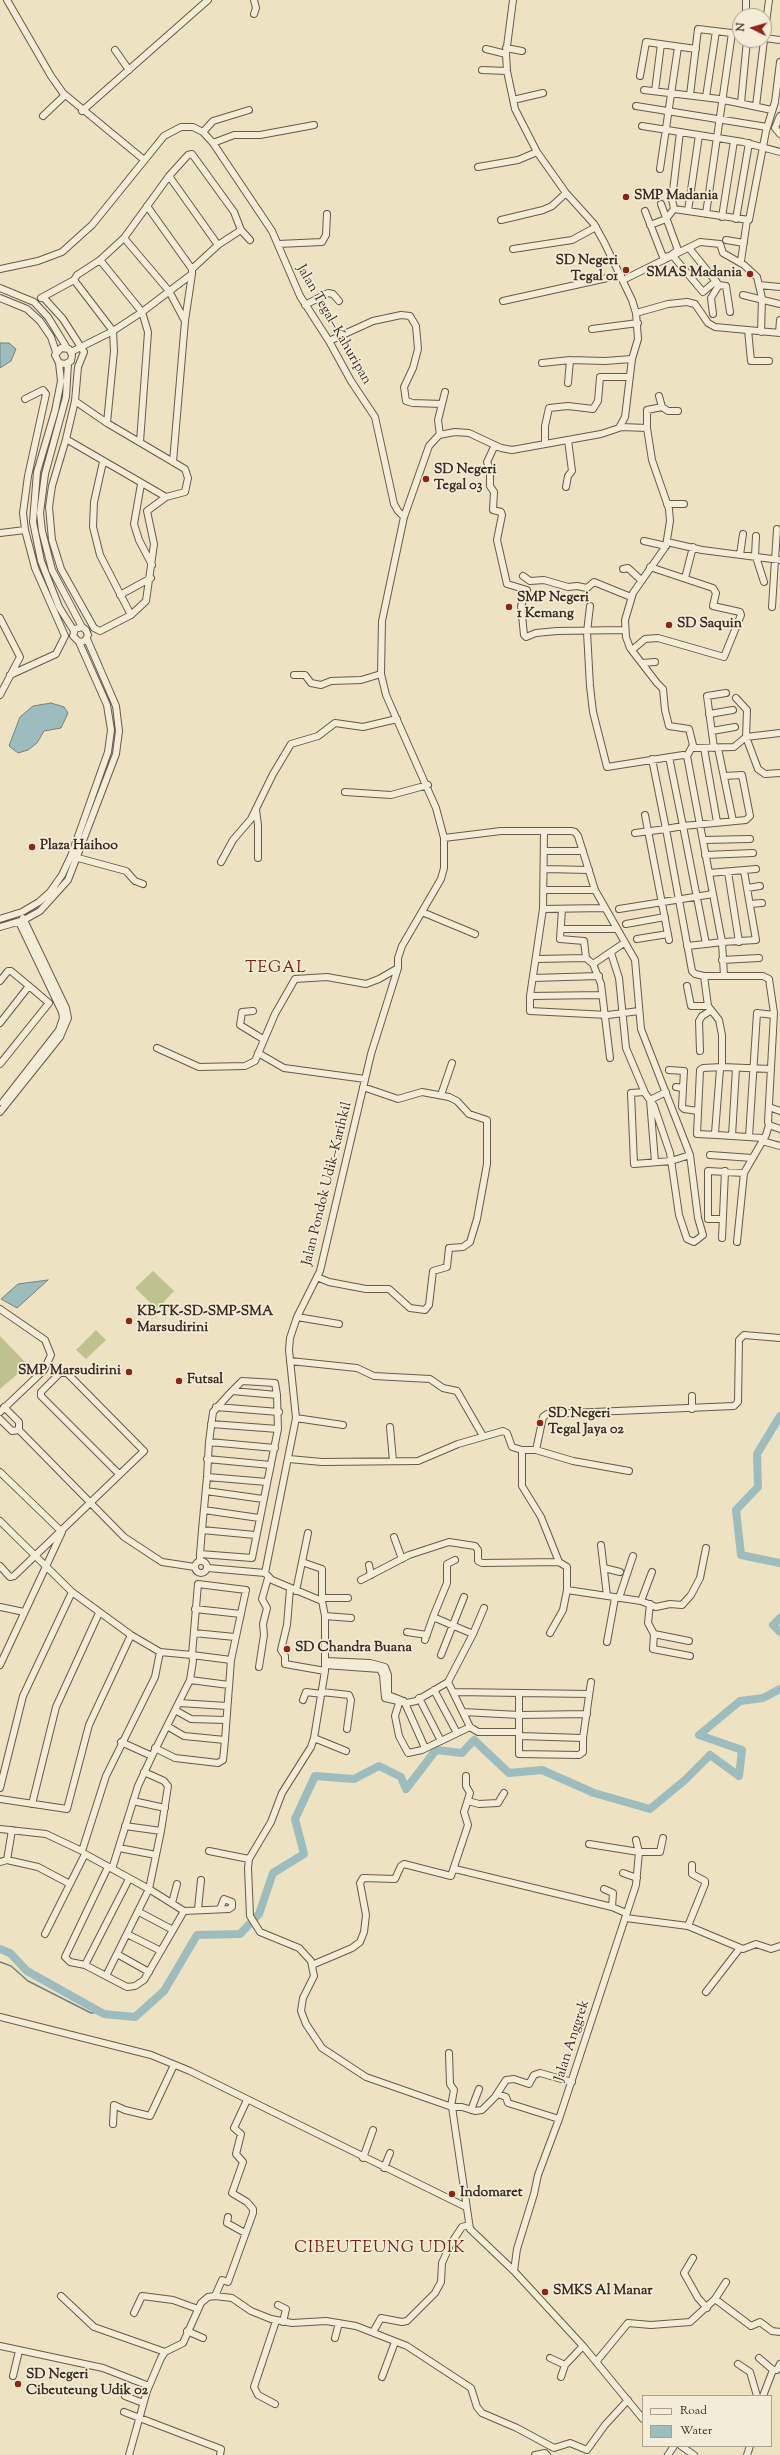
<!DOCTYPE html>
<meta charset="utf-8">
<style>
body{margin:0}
#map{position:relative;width:780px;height:2455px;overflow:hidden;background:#ede2c2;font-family:"Sorts Mill Goudy",serif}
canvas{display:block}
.legend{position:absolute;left:642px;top:2395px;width:130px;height:52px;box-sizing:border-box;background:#f3ecd7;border:1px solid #a9a08e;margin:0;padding:5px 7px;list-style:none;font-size:12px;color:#3a2d21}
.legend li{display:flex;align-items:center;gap:8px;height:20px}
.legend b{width:20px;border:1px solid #a9a08e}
.north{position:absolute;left:732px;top:8px;width:40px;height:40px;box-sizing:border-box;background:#f3ecd7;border:1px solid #a9a08e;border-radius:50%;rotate:275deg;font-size:11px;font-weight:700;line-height:16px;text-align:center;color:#3a2d21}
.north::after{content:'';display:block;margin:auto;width:14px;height:18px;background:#8f2418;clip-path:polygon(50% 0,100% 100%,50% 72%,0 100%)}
</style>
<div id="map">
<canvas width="780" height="2455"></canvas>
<ul class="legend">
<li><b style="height:5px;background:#f3ecd7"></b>Road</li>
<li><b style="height:11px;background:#9dbcbd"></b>Water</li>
</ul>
<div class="north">N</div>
</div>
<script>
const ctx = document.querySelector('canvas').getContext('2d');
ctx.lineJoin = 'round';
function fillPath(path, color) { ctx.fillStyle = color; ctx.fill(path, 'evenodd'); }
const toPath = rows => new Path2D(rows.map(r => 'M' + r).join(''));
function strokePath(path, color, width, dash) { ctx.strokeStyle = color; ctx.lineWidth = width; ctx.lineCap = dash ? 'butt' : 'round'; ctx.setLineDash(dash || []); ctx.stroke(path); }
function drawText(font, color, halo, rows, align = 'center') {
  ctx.font = font + ' "Sorts Mill Goudy",serif'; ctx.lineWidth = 3.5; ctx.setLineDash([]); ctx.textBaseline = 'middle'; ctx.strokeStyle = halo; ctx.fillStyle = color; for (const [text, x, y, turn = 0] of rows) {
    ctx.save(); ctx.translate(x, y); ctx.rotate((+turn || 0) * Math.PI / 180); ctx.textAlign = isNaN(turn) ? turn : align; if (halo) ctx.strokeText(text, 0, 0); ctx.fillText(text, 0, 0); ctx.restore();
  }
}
const green = toPath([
 [153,1271,174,1291,157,1309,135,1288],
 [96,1330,106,1340,86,1359,76,1350],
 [0,1336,28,1365,0,1389]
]);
const water = toPath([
 [0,343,9,343,16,349,11,361,0,368,0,343],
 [51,703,64,707,68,713,61,728,44,731,37,743,28,750,18,753,9,746,20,717,33,706,51,703],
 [48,1280,17,1308,1,1299,18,1284,48,1280]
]);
const stream = toPath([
 [0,1962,11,1966,28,1981,91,2013,100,2012]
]);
const river = toPath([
 [780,1416,757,1454,758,1487,736,1510,741,1555,780,1563],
 [780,1618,773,1625,780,1632],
 [0,1949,10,1953,27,1971,104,2014,135,2017,164,1991,197,1935,240,1934,259,1914,273,1873,304,1854,295,1819,315,1776,354,1779,379,1766,401,1777,406,1789,436,1750,462,1753,474,1740,509,1773,542,1770,594,1793,650,1809,685,1780,710,1755,739,1776,742,1750,699,1735,740,1701,763,1698,780,1689]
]);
const minor = toPath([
 [7,0,51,76,63,93,143,159],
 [254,0,256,8,254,14],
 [513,0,506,54,507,71,515,109,537,152,566,193,594,224,604,242,632,300,636,313,638,339,632,359,625,417,619,428,601,434,512,450,501,448,469,433,455,432,439,435,429,446,404,517,382,621,381,674,386,695,436,808,444,838,444,868,441,879,402,946,398,958,398,968,371,1054,320,1271,297,1317,290,1338,289,1350,296,1418,265,1573,272,1580,322,1601,325,1616,325,1671,314,1738,311,1747,282,1793,271,1822,249,1859,248,1868,250,1916,260,1932,299,1948,311,1961,314,1976,303,1998,301,2011,306,2024,322,2048,366,2077,452,2107,470,2229,514,2271,583,2346,643,2419],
 [746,0,746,16],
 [764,38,769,0],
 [764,38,780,40],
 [506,48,522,51],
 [486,49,506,54],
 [115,50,129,70],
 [482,70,507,71],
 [640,76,646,42,696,49],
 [644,90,719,99,772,110],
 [655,91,661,44],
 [690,95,698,29,740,34],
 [706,97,716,31],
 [513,100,543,93],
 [741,103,747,40],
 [636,106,767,127],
 [756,106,764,40],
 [82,111,208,0],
 [43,116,65,95],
 [780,116,775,128,780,134],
 [642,126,743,142,780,152],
 [203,132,213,121,249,110],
 [680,132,672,199,674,209,749,220,766,131,775,102,780,62],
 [213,143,234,135,260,135,314,125],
 [478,167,518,160,537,152],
 [660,169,678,47],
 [169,176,218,245],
 [147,206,192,269],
 [645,211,663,257,670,256,678,250,661,204],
 [688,211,699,135],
 [706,214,732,33],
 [722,217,734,141],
 [736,219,749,143],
 [501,220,543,210,552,206,566,193],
 [650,225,666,219,674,209],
 [241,230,250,240],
 [124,238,169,291,185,321],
 [726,240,744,243],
 [278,244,322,242,326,235,327,214],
 [689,248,718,284],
 [513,249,572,240,596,227],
 [673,256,703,292,716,281],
 [100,260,142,312,148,332,140,442],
 [741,261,747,220],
 [0,269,38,261,62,252,92,225,164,136,181,127,193,127,203,132,213,143,272,231,300,296,329,341,351,381,375,417,394,504,398,511,404,517],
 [623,280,700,242,720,244,723,253,744,265,757,277,762,298,761,332],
 [759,285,780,287],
 [0,288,34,302,48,317,67,348],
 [743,295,780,304],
 [43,297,63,319,84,352,78,367,75,401,66,439,52,486,49,507,52,540,61,569,94,628,100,631,131,615,146,601,154,544,147,511,166,497,185,492,188,478,185,469,107,423,75,401],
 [0,298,27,309,40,321,51,337,56,352],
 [41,298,74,280],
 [503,301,621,275],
 [305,305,328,293,333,294,339,301],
 [636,313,668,304,687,302,695,304,708,323,715,327,780,333],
 [713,314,711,298,719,285,726,286,730,312],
 [592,329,638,323],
 [748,330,751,361,769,361],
 [779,333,780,320],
 [329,341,373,321,401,315,410,316,416,326,418,349,413,368,404,387,406,401,413,403,442,404],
 [71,352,113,331,142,312,192,274,192,269,218,245,241,230,234,212,192,154,188,155,169,176,124,238,100,260,77,275,74,280,113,331,114,351,107,423],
 [59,363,65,364,71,361,72,355,69,349,61,348,55,355,59,363,61,381,55,411,37,472,33,522,41,561,59,607,74,631],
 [68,363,66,397,45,474,40,513,42,531,52,570,82,627],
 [542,363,570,360],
 [568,383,570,360,605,361,632,359],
 [662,407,668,411,678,411],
 [621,427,647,428,652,460,669,509,670,521,666,546,633,593,625,620,626,637,630,648,657,683,663,689,665,710,669,726,689,729,693,745,687,756],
 [647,428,647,410,662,407,659,396],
 [440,435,438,420,445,392],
 [66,439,166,497],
 [545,444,545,426,549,408,568,406,593,409,598,401,600,377,629,377],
 [495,445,487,462,490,469,490,486,494,492,493,510,501,512,502,515,497,540,507,584,527,590,521,606,524,635,526,637,536,633,557,631,624,630],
 [103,462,94,502,93,527,100,555,131,615],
 [173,462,185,321,192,274],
 [141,484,134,524,139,540,152,565],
 [566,487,568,476,572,471,568,440],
 [667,504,684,504],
 [25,530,23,513,28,476,46,394,43,390,25,399],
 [0,533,25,530,35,568,65,636,56,654,10,675],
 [644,541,666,546],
 [667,542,702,550,780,560],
 [740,555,743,534],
 [755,556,756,536],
 [756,557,764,582],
 [623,569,628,568,641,580],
 [523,576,530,581,544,580,568,587,577,586,587,588,594,582,631,597],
 [685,578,693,547],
 [120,595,151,578],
 [590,606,587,632,590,686,593,712,607,767,683,755,687,756,722,942,706,944,683,826,666,829,692,971,695,974,704,976,708,1006,719,1020,722,1035,722,1067,703,1068,700,1070,697,1134,717,1135],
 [772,607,777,529],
 [0,618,20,657,0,695],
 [632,650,645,639,658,638,724,657,741,615,740,612,713,606,716,593,713,588,650,567],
 [642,663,655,662],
 [294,675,305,675,311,683,321,685,331,681,361,680,381,674],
 [736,698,747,710,746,737,758,769,765,774,780,773],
 [709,714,733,710],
 [712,731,735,727],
 [693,748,734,747,746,737,780,733],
 [704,748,717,822],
 [714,748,707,696,726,693],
 [718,748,733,821],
 [669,757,683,826,746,820,750,816,742,775,724,776],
 [345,792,391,795,428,785],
 [256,810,258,825,258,858],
 [645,815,669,940],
 [544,833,543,909,530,996,530,1011,608,1015,639,1011],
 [635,833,666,829,652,759],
 [444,838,501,831,571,831,575,832,578,836,595,890,635,960,641,1029,690,1155,698,1218,703,1235,694,1242,687,1239,679,1215,670,1153,654,1106,645,1093,626,1048,619,978,611,953],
 [703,840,750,839],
 [545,851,583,851],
 [705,855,753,853],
 [78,858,126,871,135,881,143,884],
 [221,862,233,840,251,819,273,774,291,744,318,736,335,723,363,727,397,719],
 [545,869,589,870],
 [744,871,756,940,722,942,724,976,763,976,769,979,774,1013,768,1122,769,1125,780,1129],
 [728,872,739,942],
 [709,873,756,869],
 [747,888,760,886],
 [544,890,595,890],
 [750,904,762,903],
 [543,909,605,908],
 [562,909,560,939,584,941,586,958],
 [619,909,713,894],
 [422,912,475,934],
 [0,919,22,912,39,902,50,892,62,875,71,856,108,752,111,730,107,705,79,642,73,636,75,629,82,627,86,630,88,635,85,641,79,642],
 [626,924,665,917],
 [0,927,24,920,40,911,68,880,116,754,119,731,116,706,87,639],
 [561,929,616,929],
 [637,939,668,934],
 [687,946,706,944],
 [536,959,586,958,593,964,601,984,610,1058],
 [722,960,759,958],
 [593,964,624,943],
 [704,976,724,976],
 [533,978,599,976],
 [0,981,8,971,11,971,29,986],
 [687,986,691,1006,708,1006],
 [530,996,602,995],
 [253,1011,242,1012,240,1025,263,1039],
 [0,1023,29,986,49,1003,0,1064],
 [157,1048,199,1067,245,1066,255,1061,275,1014,295,979,327,977,366,984,379,979,398,968],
 [700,1051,699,1021,702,1016,710,1011],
 [258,1053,284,1068,365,1079],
 [722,1067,771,1069],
 [720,1069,715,1133,717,1135,763,1138],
 [669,1070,684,1071,683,1088],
 [676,1087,683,1088,682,1107,684,1109,698,1111],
 [644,1092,631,1093,634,1164,671,1161,690,1155],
 [441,1095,452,1063],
 [2,1103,59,1030,63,1018,62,1012,19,922],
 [769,1107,780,1111],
 [0,1112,60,1037,68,1018,66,1008,23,918],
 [732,1136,736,1068],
 [749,1137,757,1013,774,1015],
 [762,1141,780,1146],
 [710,1155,752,1158],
 [655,1162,650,1100,666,1092],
 [723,1219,708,1219,708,1171,744,1173],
 [722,1238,725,1171],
 [737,1242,744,1173,766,1135,769,1125],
 [317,1277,329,1282,366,1289,389,1289,410,1308,425,1310,429,1305,433,1271,447,1267,449,1248,463,1247,470,1242,477,1219,487,1164,487,1120,469,1114,457,1101,449,1097,422,1092,398,1099,363,1087],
 [0,1309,45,1340,51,1355,44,1370,0,1412],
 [297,1317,339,1324],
 [290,1361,357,1368,374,1376,430,1379,443,1388,457,1391,483,1436],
 [232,1391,242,1381,275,1383,277,1395],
 [4,1407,19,1422,19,1430],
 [216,1407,279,1412],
 [692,1409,692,1396],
 [296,1418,343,1425],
 [0,1419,12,1431,19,1430],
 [211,1424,278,1429],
 [390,1427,393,1461],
 [19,1430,124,1537,162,1562,195,1567],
 [209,1442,275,1448],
 [522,1450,536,1450,543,1417,547,1414,734,1406,738,1402,739,1340,744,1335,780,1338],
 [536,1450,573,1461,629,1471],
 [207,1459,271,1465],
 [289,1459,322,1462,418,1461,458,1444,503,1431,507,1433,512,1447,522,1450,522,1486,541,1517,559,1562,567,1567,567,1590,641,1601,656,1607,670,1604,682,1605,691,1595,700,1578,706,1548],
 [0,1472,62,1532,0,1665],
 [207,1477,267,1482],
 [206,1491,263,1499],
 [204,1510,259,1518],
 [0,1521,72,1592,131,1635,160,1652,192,1655,231,1660,246,1590,198,1584,192,1655,193,1661,190,1680,152,1756],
 [202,1530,255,1535],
 [394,1537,402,1559],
 [601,1545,607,1596],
 '195 1567a6 6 0 1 1 12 0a6 6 0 1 1-12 0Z',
 [200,1561,200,1554,202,1530,207,1477,209,1442,213,1412,232,1391,277,1395,278,1429,252,1558,200,1554],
 [302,1562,322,1569,322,1601],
 [369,1565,371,1575],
 [0,1566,10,1577,14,1576,144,1451,67,1373,60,1373,41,1392,41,1396,119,1474],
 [208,1568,265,1573],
 [604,1568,620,1572],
 [361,1580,409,1555,449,1542,475,1546,478,1550,478,1561,482,1563,559,1562],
 [290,1589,287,1625,281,1650,285,1656,285,1664,325,1671],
 [296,1591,308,1533],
 [323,1598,348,1598],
 [619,1598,633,1556],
 [641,1601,652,1572],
 [650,1604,648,1623,654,1634,653,1649,690,1656],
 [0,1607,24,1612],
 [195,1609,241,1614],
 [325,1616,351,1618],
 [433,1617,447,1583,447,1564,455,1560],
 [407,1632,427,1635],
 [194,1633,235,1637],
 [550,1633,563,1610,567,1590],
 [473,1634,484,1608],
 [654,1634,689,1641],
 [607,1642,615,1598],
 [441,1655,464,1597],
 [325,1661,370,1663,385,1667,388,1675,388,1695,401,1700],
 [325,1665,380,1669,383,1675,385,1698,407,1703,416,1701,448,1682,473,1634,433,1617,425,1640],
 [259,1667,264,1635,263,1624,267,1608,262,1599,268,1578],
 [190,1680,229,1685],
 [434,1690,457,1733],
 [322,1692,349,1695,351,1700,347,1729],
 [454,1692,589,1694],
 [519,1694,519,1754,579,1755,583,1752,583,1738,591,1682],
 [419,1698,441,1741],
 [303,1700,306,1692,322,1694],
 [400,1700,395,1716,399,1736,408,1753,422,1750,470,1727,448,1682],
 [404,1701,425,1748],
 [179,1703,227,1706],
 [175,1710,191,1719,226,1720],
 [463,1712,519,1715,587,1714],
 [470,1727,478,1732,519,1732],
 [519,1736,583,1738],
 [314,1738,346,1751],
 [225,1740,231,1660],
 [155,1748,175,1758,218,1763,223,1760,225,1740,184,1736,167,1726],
 [0,1788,23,1696,72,1592],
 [0,1799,67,1809,89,1725,131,1635],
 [133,1801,165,1808],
 [468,1801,479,1804,498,1803,504,1793],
 [32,1804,56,1707,99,1613],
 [125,1826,161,1831],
 [0,1829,46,1834,82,1851,106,1776,155,1677,160,1652],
 [589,1844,639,1852,636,1840],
 [119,1848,156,1855],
 [209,1851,249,1859],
 [7,1860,38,1867,70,1884],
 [0,1862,7,1860,12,1830],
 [112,1869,138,1786,152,1756,121,1742],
 [455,1869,612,1907],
 [623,1873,637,1878],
 [604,1889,613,1893,612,1907,626,1913],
 [172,1903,177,1884],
 [198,1909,201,1880],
 [184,1911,229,1909,232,1907,232,1902,224,1899,220,1909],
 [139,1912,173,1930],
 [626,1918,688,1926,743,1949,756,1944,771,1949,780,1946],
 [688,1926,705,1884,705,1881,692,1874,692,1865],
 [45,1934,85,1854,149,1889,184,1911,144,1980,135,1986,127,1987,85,1965,70,1962,65,1957,108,1867],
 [127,1934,161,1951],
 [117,1954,149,1972],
 [85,1965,129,1879],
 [312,1965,352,1948,360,1942,364,1932,366,1915,360,1883,363,1878,395,1879,401,1866,404,1864,451,1876,468,1825,464,1812,470,1793,466,1786,466,1776],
 [106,1976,149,1889,161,1831,168,1786,164,1781,144,1772],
 [706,1992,740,1948],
 [0,2017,151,2055,190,2071,466,2207],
 [449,2053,450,2084,454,2090,451,2106],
 [498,2094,506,2097,508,2103,559,2119],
 [452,2107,462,2107,475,2111,482,2110,495,2097,506,2080,514,2079,529,2084,534,2075,540,2073,572,2082],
 [471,2110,479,2089],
 [113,2124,114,2105,125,2110,150,2116,174,2065],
 [363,2158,373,2130],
 [384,2168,390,2153],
 [228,2217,227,2223,245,2233],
 [693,2258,684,2273,698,2298,707,2308],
 [514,2271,517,2249,534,2194,538,2175,559,2119,636,1885,639,1852,660,1852,663,1838],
 [61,2296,94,2327,165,2352],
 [215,2296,222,2280,228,2282,253,2213,253,2209,247,2202,232,2193,243,2162,236,2154,241,2134,234,2128,247,2100],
 [715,2299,751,2326,760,2322,772,2331,780,2332],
 [278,2305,286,2309,283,2322],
 [134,2313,142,2296,173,2300,198,2309],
 [187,2331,203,2338],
 [373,2332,381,2318,402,2322,407,2321,435,2293,441,2282,442,2263,450,2245,462,2227,469,2225],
 [335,2338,339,2323],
 [0,2346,103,2368,149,2386],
 [550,2358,565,2365],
 [759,2358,773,2370],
 [596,2362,628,2323,651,2325,690,2322,715,2299,726,2282],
 [738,2364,750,2372,757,2396],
 [13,2376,19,2351],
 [382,2377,395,2342],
 [561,2377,565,2365,583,2346],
 [125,2396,143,2403],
 [763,2396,773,2370,777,2370,780,2364],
 [275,2404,258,2395,254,2387,276,2321],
 [124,2412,221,2449,220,2455],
 [681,2446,694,2455],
 [129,2455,147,2391,161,2358,165,2352,183,2343,201,2303,208,2297,215,2296,232,2298,251,2311,271,2319,292,2323,326,2321,356,2326,407,2346,471,2388,477,2407,482,2413,517,2428,554,2448,570,2443,587,2450,605,2425,628,2400],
 [535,2455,545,2453,547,2455],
 [668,2455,674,2446],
 [747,2455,750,2446]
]);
const markers = [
 [626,197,4,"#8f2418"],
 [626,270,4,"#8f2418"],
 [750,274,4,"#8f2418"],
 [426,479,4,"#8f2418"],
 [509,607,4,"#8f2418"],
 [669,625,4,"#8f2418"],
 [32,847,4,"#8f2418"],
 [129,1321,4,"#8f2418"],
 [129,1372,4,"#8f2418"],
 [179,1381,4,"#8f2418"],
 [540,1423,4,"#8f2418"],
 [287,1649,4,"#8f2418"],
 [452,2194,4,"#8f2418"],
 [545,2292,4,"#8f2418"],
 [18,2384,4,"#8f2418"]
];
const poiNames = [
 ["SMP Madania",634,197],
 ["SD Negeri",618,262,"right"],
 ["Tegal 01",618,278,"right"],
 ["SMAS Madania",742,274,"right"],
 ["SD Negeri",434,471],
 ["Tegal 03",434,487],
 ["SMP Negeri",517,599],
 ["1 Kemang",517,615],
 ["SD Saquin",677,625],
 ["Plaza Haihoo",40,847],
 ["KB-TK-SD-SMP-SMA",137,1313],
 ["Marsudirini",137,1329],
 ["SMP Marsudirini",121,1372,"right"],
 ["Futsal",187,1381],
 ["SD Negeri",548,1415],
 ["Tegal Jaya 02",548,1431],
 ["SD Chandra Buana",295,1649],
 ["Indomaret",460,2194],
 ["SMKS Al Manar",553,2292],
 ["SD Negeri",26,2376],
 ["Cibeuteung Udik 02",26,2392]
];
const streetNames = [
 ["Jalan Tegal–Kahuripan",333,325,60],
 ["Jalan Pondok Udik–Karihkil",328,1184,-76],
 ["Jalan Anggrek",573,2041,-72]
];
const quarterNames = [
 ["TEGAL",276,969],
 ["CIBEUTEUNG UDIK",380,2249]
];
fillPath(green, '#bfc18e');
fillPath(water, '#9dbcbd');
strokePath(water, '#75837f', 1);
strokePath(stream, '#75837f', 1.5);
strokePath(river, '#9dbcbd', 8);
strokePath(minor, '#675a49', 8);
strokePath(minor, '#f3ecd7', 6);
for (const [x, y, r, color] of markers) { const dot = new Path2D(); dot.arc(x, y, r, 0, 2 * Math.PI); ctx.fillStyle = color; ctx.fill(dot); strokePath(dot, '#f3ecd7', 1.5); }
drawText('bold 14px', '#3a2d21', '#f3ecd7', poiNames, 'left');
drawText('14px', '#3a2d21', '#f3ecd7', streetNames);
ctx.letterSpacing = '1px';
drawText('16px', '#7a1f14', '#f3ecd7', quarterNames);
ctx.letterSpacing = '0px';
</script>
